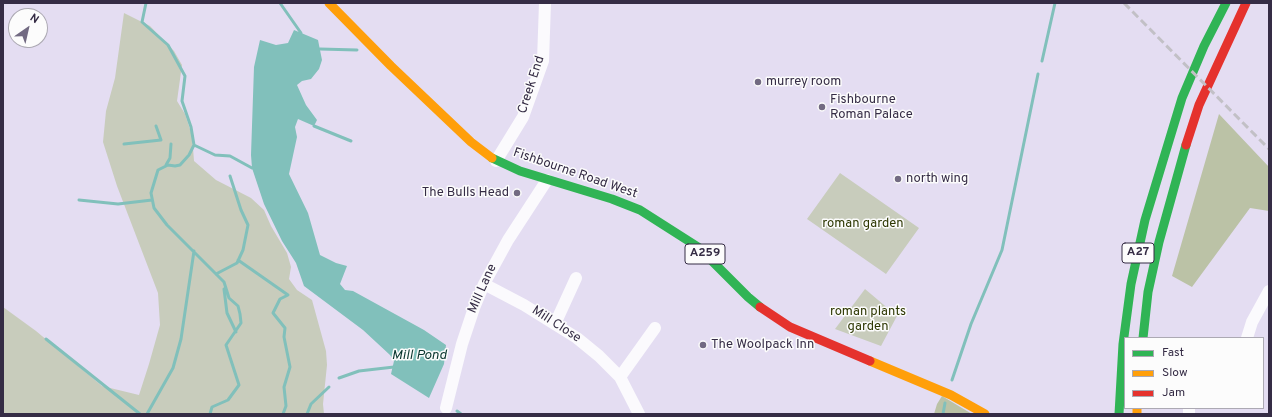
<!DOCTYPE html>
<style>
body{margin:0}
#map{position:relative;width:1272px;height:417px;overflow:hidden;background:#e4ddf2;font-family:Overpass,sans-serif}
canvas{display:block}
.frame{position:absolute;inset:0;border:4px solid #352c45;pointer-events:none}
.legend{position:absolute;left:1124px;top:337px;width:140px;height:72px;box-sizing:border-box;background:#fcfcfc;border:1px solid #aca9b3;margin:0;padding:5px 7px;list-style:none;font-size:12px;color:#352c45}
.legend li{display:flex;align-items:center;gap:8px;height:20px}
.legend b{width:20px;border:1px solid #aca9b3}
.north{position:absolute;left:8px;top:8px;width:40px;height:40px;box-sizing:border-box;background:#fcfcfc;border:1px solid #aca9b3;border-radius:50%;rotate:34deg;font-size:11px;font-weight:700;line-height:16px;text-align:center;color:#352c45}
.north::after{content:'';display:block;margin:auto;width:14px;height:18px;background:#726a82;clip-path:polygon(50% 0,100% 100%,50% 72%,0 100%)}
</style>
<div id="map">
<canvas width="1272" height="417"></canvas>
<div class="frame"></div>
<ul class="legend">
<li><b style="height:5px;background:#30b455"></b>Fast</li>
<li><b style="height:5px;background:#ff9f0a"></b>Slow</li>
<li><b style="height:5px;background:#e5322d"></b>Jam</li>
</ul>
<div class="north">N</div>
</div>
<script>
const ctx = document.querySelector('canvas').getContext('2d');
ctx.lineJoin = 'round';
function fillPath(path, color) { ctx.fillStyle = color; ctx.fill(path, 'evenodd'); }
const toPath = rows => new Path2D(rows.map(r => 'M' + r).join(''));
function strokePath(path, color, width, dash) { ctx.strokeStyle = color; ctx.lineWidth = width; ctx.lineCap = dash ? 'butt' : 'round'; ctx.setLineDash(dash || []); ctx.stroke(path); }
function drawText(font, color, halo, rows, align = 'center') {
  ctx.font = font + ' Overpass,sans-serif'; ctx.lineWidth = 3; ctx.setLineDash([]); ctx.textBaseline = 'middle'; ctx.strokeStyle = halo; ctx.fillStyle = color; for (const [text, x, y, turn = 0] of rows) {
    ctx.save(); ctx.translate(x, y); ctx.rotate((+turn || 0) * Math.PI / 180); ctx.textAlign = isNaN(turn) ? turn : align; if (halo) ctx.strokeText(text, 0, 0); ctx.fillText(text, 0, 0); ctx.restore();
  }
}
const green = toPath([
 [124,13,150,26,174,51,182,65,177,101,185,114,192,135,194,161,216,180,251,198,264,210,271,226,287,253,291,267,289,279,297,290,312,300,326,351,327,365,323,404,324,414,3,414,3,307,36,331,102,386,139,395,149,364,160,325,158,293,117,186,103,142,106,111,115,78],
 [840,173,919,228,886,274,807,219],
 [865,289,897,316,881,346,835,329]
]);
const forest = toPath([
 [1219,114,1269,167,1269,211,1250,208,1192,287,1172,276],
 [942,396,972,414,934,414,937,404]
]);
const water = toPath([
 [294,30,318,40,322,60,319,69,311,79,302,81,297,85,306,105,317,120,314,126,298,119,295,127,297,137,289,174,308,213,320,255,336,263,347,266,340,284,345,290,353,291,424,330,446,345,444,364,429,398,391,374,394,361,390,355,363,330,304,286,296,263,282,241,264,204,252,168,251,155,254,67,260,40,276,45,288,43]
]);
const stream = toPath([
 [146,3,142,22,168,45,185,76,182,101,191,127,194,145],
 [280,3,301,33],
 [320,49,357,50],
 [1042,61,1055,3],
 [314,126,351,141],
 [124,144,161,140,156,126],
 [166,165,170,158,171,144],
 [79,200,118,204,152,200],
 [238,260,288,295,280,299,273,313,285,328,284,337,290,367,284,387,286,406,283,414],
 [216,274,237,263,243,250,248,225,241,210,230,176],
 [224,289,227,313,236,332],
 [46,339,140,414],
 [339,378,359,371,394,367],
 [952,380,971,324,1002,250,1038,74],
 [457,411,461,414],
 [147,414,173,368,181,339,194,251],
 [210,414,212,407,228,400,239,385,226,345,241,323,240,314,238,306,229,298,224,282,167,225,154,208,151,193,158,170,168,165,175,166,180,165,189,155,194,145,215,155,230,156,252,168],
 [307,414,311,404,329,387],
 [943,414,945,403]
]);
const street = toPath([
 [496,161,523,117,543,61,545,3],
 [484,284,524,305,577,338,599,356,620,377,639,414],
 [555,324,576,278],
 [1247,338,1252,322,1269,291],
 [620,377,655,328],
 [446,408,462,344,474,308,484,284,508,240,547,180],
 [1189,414,1189,408]
]);
const fast = toPath([
 [492,158,520,171,612,199,640,210,698,247,748,297,760,307],
 [1143,338,1148,292,1159,242,1186,145],
 [1119,414,1123,344,1131,284,1145,220,1182,98,1204,46,1226,3]
]);
const slow = toPath([
 [329,3,391,66,471,142,492,158],
 [870,361,951,395,985,414],
 [1137,408,1137,414]
]);
const jam = toPath([
 [1186,145,1199,105,1246,3],
 [760,307,790,327,870,361]
]);
const rail = toPath([
 [1124,3,1269,149]
]);
const markers = [
 [758,82,4,"#726a82"],
 [822,107,4,"#726a82"],
 [898,179,4,"#726a82"],
 [517,193,4,"#726a82"],
 [703,345,4,"#726a82"]
];
const shields = [
 [1138,253,32],
 [705,254,40]
];
const shieldNames = [
 ["A27",1138,253],
 ["A259",705,254]
];
const poiNames = [
 ["murrey room",766,82],
 ["Fishbourne",830,100],
 ["Roman Palace",830,115],
 ["north wing",906,179],
 ["The Bulls Head",509,193,"right"],
 ["The Woolpack Inn",711,345]
];
const streetNames = [
 ["Creek End",532,85,-72],
 ["Fishbourne Road West",575,174,19],
 ["Mill Lane",483,289,-66],
 ["Mill Close",556,325,33]
];
const parkNames = [
 ["roman garden",863,224],
 ["roman plants",868,312],
 ["garden",868,327]
];
const waterNames = [
 ["Mill Pond",419,356]
];
fillPath(green, '#c8ccbc');
fillPath(forest, '#bbc2a6');
fillPath(water, '#81c0bb');
strokePath(stream, '#81c0bb', 3);
strokePath(street, '#fbfafd', 12);
strokePath(fast, '#30b455', 9);
strokePath(slow, '#ff9f0a', 9);
strokePath(jam, '#e5322d', 9);
strokePath(rail, '#c2c0c6', 3, [8, 4]);
for (const [x, y, r, color] of markers) { const dot = new Path2D(); dot.arc(x, y, r, 0, 2 * Math.PI); ctx.fillStyle = color; ctx.fill(dot); strokePath(dot, '#fcfcfc', 1.5); }
for (const [x, y, w] of shields) { const box = new Path2D(); box.roundRect(x - w / 2, y - 10, w, 20, 3); ctx.fillStyle = '#fcfcfc'; ctx.fill(box); strokePath(box, '#352c45', 1); }
drawText('bold 12px', '#352c45', null, shieldNames);
drawText('13px', '#352c45', '#fcfcfc', poiNames, 'left');
drawText('13px', '#352c45', '#fcfcfc', streetNames);
drawText('13px', '#2d3702', '#fcfcfc', parkNames);
drawText('italic 14px', '#0a3730', '#fcfcfc', waterNames);
</script>
